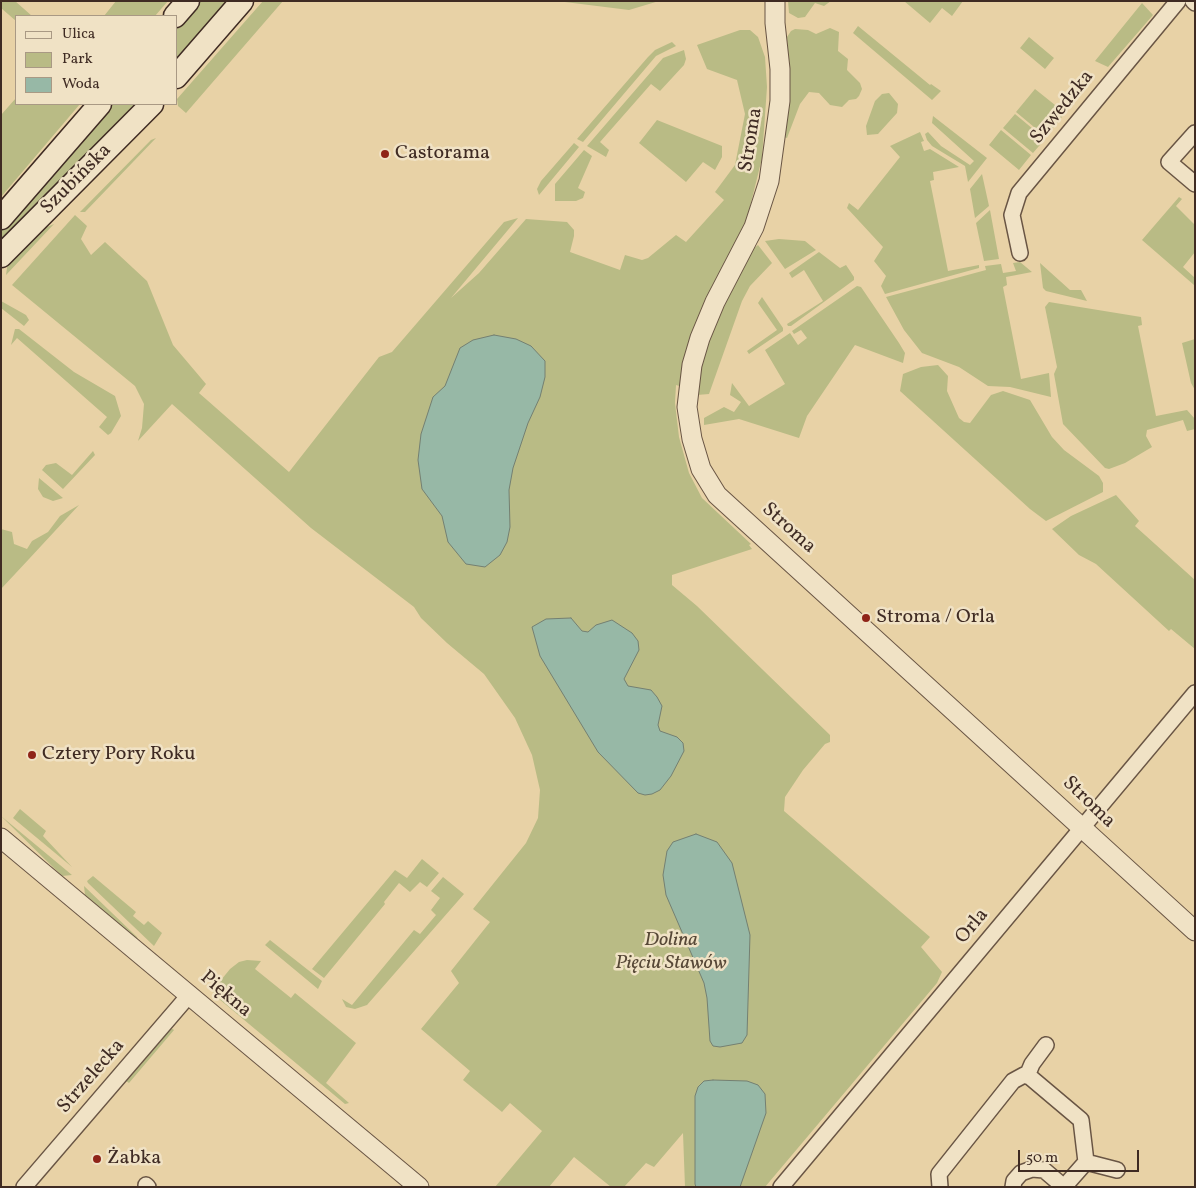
<!DOCTYPE html>
<meta charset="utf-8">
<style>
body{margin:0}
#map{position:relative;width:1196px;height:1188px;overflow:hidden;background:#e8d2a6;font-family:Vollkorn,serif}
canvas{display:block}
.frame{position:absolute;inset:0;border:2px solid #3f2b23;pointer-events:none}
.legend{position:absolute;left:15px;top:15px;width:162px;height:90px;box-sizing:border-box;background:#f0e2c5;border:1px solid #a99984;margin:0;padding:6px 9px;list-style:none;font-size:15px;color:#3f2b23}
.legend li{display:flex;align-items:center;gap:10px;height:25px}
.legend b{width:25px;border:1px solid #a99984}
.scale{position:absolute;left:1018px;top:1150px;width:121px;height:22px;box-sizing:border-box;border:2px solid #3f2b23;border-top:0;padding-left:6px;font-size:15px;line-height:18px;white-space:nowrap;color:#3f2b23;-webkit-text-stroke:4px #f0e2c5;paint-order:stroke}
</style>
<div id="map">
<canvas width="1196" height="1188"></canvas>
<div class="frame"></div>
<ul class="legend">
<li><b style="height:6px;background:#f0e2c5"></b>Ulica</li>
<li><b style="height:14px;background:#b9bb85"></b>Park</li>
<li><b style="height:14px;background:#97b8a6"></b>Woda</li>
</ul>
<div class="scale">50 m</div>
</div>
<script>
const ctx = document.querySelector('canvas').getContext('2d');
ctx.lineJoin = 'round';
function fillPath(path, color) { ctx.fillStyle = color; ctx.fill(path, 'evenodd'); }
const toPath = rows => new Path2D(rows.map(r => 'M' + r).join(''));
function strokePath(path, color, width, dash) { ctx.strokeStyle = color; ctx.lineWidth = width; ctx.lineCap = dash ? 'butt' : 'round'; ctx.setLineDash(dash || []); ctx.stroke(path); }
function drawText(font, color, halo, rows, align = 'center') {
  ctx.font = font + ' Vollkorn,serif'; ctx.lineWidth = 5; ctx.setLineDash([]); ctx.textBaseline = 'middle'; ctx.strokeStyle = halo; ctx.fillStyle = color; for (const [text, x, y, turn = 0] of rows) {
    ctx.save(); ctx.translate(x, y); ctx.rotate((+turn || 0) * Math.PI / 180); ctx.textAlign = isNaN(turn) ? turn : align; if (halo) ctx.strokeText(text, 0, 0); ctx.fillText(text, 0, 0); ctx.restore();
  }
}
const green = toPath([
 [1,1,15,1,32,16,16,16,16,21,1,8],
 [116,1,168,1,155,16,104,16],
 [200,1,230,1,176,64,176,29],
 [263,1,283,1,186,113,178,106,177,99],
 [557,1,659,1,629,10],
 [788,1,831,1,824,6,815,3,805,17,798,18,789,13],
 [904,1,963,1,952,16,942,8,930,23],
 [1142,3,1153,15,1108,67,1095,61],
 [858,26,930,85,931,84,941,91,932,100,853,33],
 [830,28,839,32,838,51,848,59,847,70,860,83,862,89,859,96,856,99,849,100,842,107,830,105,819,93,809,92,800,104,787,138,784,137,788,60,787,37,791,31,795,29,808,30,816,34],
 [740,30,750,30,758,37,765,57,767,87,762,158,749,211,754,227,689,389,676,385,675,403,679,437,689,473,702,498,751,544,749,545,752,549,672,575,672,585,697,606,830,735,830,742,825,744,803,770,785,797,784,811,930,937,921,947,942,972,937,983,765,1187,685,1187,683,1133,654,1167,646,1163,624,1187,611,1187,574,1157,549,1187,495,1187,542,1131,510,1103,502,1112,463,1080,470,1071,421,1029,459,983,451,971,490,922,473,909,526,843,538,818,540,790,532,755,515,718,484,674,447,643,421,618,414,607,311,528,172,404,138,441,142,428,144,404,135,386,12,285,75,215,87,226,81,239,91,255,105,242,147,281,173,345,206,384,199,393,289,472,379,357,392,352,504,222,518,218,451,298,479,273,526,219,567,222,574,230,574,236,570,252,620,270,625,255,642,260,648,258,676,235,686,242,724,200,715,192,735,165,745,114,737,80,707,69,697,45],
 [1029,37,1054,58,1045,69,1020,48],
 [672,42,676,46,656,56,583,142,577,139,648,57,655,50],
 [684,50,686,59,684,65,660,91,651,84,600,142,609,150,606,157,587,146,663,58],
 [1035,89,1065,113,1046,137,1016,112],
 [889,93,898,104,897,113,878,134,867,135,866,126,875,101,882,94],
 [16,98,16,104,80,104,1,197,1,115],
 [111,104,140,104,1,244,1,230],
 [1015,114,1045,139,1033,153,1003,128],
 [933,116,987,158,968,182,965,166,932,146,927,140,925,134,928,132,941,146,970,165,974,161,932,123],
 [657,120,722,146,722,157,715,170,703,162,686,182,639,143],
 [1001,130,1031,155,1019,170,989,145],
 [920,132,924,141,921,142,924,151,930,149,959,167,933,172,934,180,930,181,948,271,979,265,979,268,885,294,881,286,886,276,874,261,883,247,847,208,849,203,858,210,900,157,890,146],
 [156,138,85,212,80,212,151,140],
 [574,143,579,147,539,195,537,189,541,181],
 [584,150,592,156,578,188,585,192,583,198,576,201,555,201,555,184],
 [982,174,989,206,975,218,970,189],
 [1179,197,1182,199,1176,206,1195,225,1195,252,1183,267,1195,278,1194,285,1142,240],
 [990,210,999,259,984,261,976,223],
 [54,224,6,275,8,261,40,230],
 [779,239,805,241,816,250,785,269,765,241],
 [758,245,772,263,750,286,742,301,709,394,697,395,703,354,724,304,753,249],
 [819,252,840,268,846,265,854,277,854,280,791,326,788,326,787,324,823,301,804,270,792,278,789,273],
 [1020,262,1032,272,1006,277,1007,285,1003,287,1021,379,1049,373,1051,397,1010,387,988,386,959,367,922,353,904,330,886,297,986,270,985,266,1001,264,1003,273,1016,271,1013,263],
 [1040,263,1070,290,1081,290,1087,301,1046,291,1043,288],
 [857,286,861,287,899,343,905,353,903,363,855,345,807,416,799,438,739,419,704,425,704,418,724,407,734,412,741,402,730,395,732,383,749,406,785,384,765,350,790,333,798,345,807,338,801,330,794,334,792,331],
 [762,297,783,328,783,331,749,354,747,351,777,330,758,303],
 [1,301,26,315,29,320,24,326,1,308],
 [1049,302,1141,317,1142,325,1138,326,1156,416,1187,410,1195,419,1195,429,1187,431,1183,420,1147,430,1146,436,1152,447,1125,463,1109,469,1105,468,1063,424,1054,374,1057,367,1045,307],
 [15,329,19,329,74,372,115,396,121,416,111,433,108,435,99,427,107,417,17,338,11,345],
 [1195,339,1195,390,1191,383,1182,343],
 [938,365,948,376,947,391,959,418,964,422,970,423,991,395,1003,391,1030,400,1052,437,1064,450,1099,476,1103,483,1103,492,1046,521,1030,509,900,391,903,374,921,367],
 [93,451,95,455,63,489,42,470,46,465,56,463,72,475],
 [39,478,63,498,53,501,43,497,38,489],
 [1116,495,1139,521,1135,526,1195,580,1195,649,1171,629,1169,631,1096,564,1079,555,1052,529,1071,516],
 [79,505,29,559,1,589,1,529,12,532,14,544,27,549,32,541,48,532,60,516],
 [20,809,46,831,43,836,72,867,13,818],
 [1,816,42,850,72,875,62,876],
 [422,859,439,873,427,887,420,882,410,892,399,883,384,902,385,904,324,978,312,969,395,870,407,878],
 [93,876,136,912,133,916,144,925,148,921,162,933,154,946,88,883,87,881],
 [443,877,464,894,367,1005,355,1009,346,1007,342,999,352,1005,414,930,420,934,436,915,431,910,440,898,431,891],
 [84,886,137,937,138,940,85,895],
 [270,940,322,981,318,989,265,945],
 [247,960,261,961,255,969,291,998,295,993,356,1043,326,1083,349,1103,345,1104,213,994,213,990,230,969,239,962],
 [171,1028,174,1030,129,1083,126,1081]
]);
const water = toPath([
 [494,335,516,339,531,346,545,361,545,377,540,397,528,423,513,468,509,490,510,527,507,542,500,555,485,567,466,564,448,542,442,516,422,489,418,460,421,434,433,397,445,386,460,348,473,340,494,335],
 [571,618,582,631,588,632,596,625,612,620,632,633,638,641,639,650,624,679,628,686,651,690,657,697,662,706,658,725,660,731,677,737,683,743,684,751,671,776,660,790,652,794,645,795,638,793,598,752,540,656,532,627,546,619,571,618],
 [696,834,717,842,732,863,750,935,747,1035,742,1043,720,1047,713,1046,710,1041,707,998,704,983,666,895,663,875,667,851,673,842,696,834],
 [713,1080,747,1081,758,1085,765,1094,766,1113,740,1187,696,1187,695,1184,695,1096,698,1087,704,1081,713,1080]
]);
const minor = toPath([
 [1193,1,1195,3],
 [1195,133,1169,162,1195,184],
 [1020,253,1012,215,1019,193,1178,1],
 [1027,1076,1032,1064,1046,1045],
 [1086,1162,1117,1170],
 [146,1185,148,1187],
 [24,1187,190,994],
 [781,1187,1195,693],
 [940,1187,939,1174,1013,1081,1024,1075,1030,1077,1081,1120,1086,1162,1064,1187],
 [1013,1187,1014,1181,1021,1173,1032,1169,1044,1170,1064,1187]
]);
const tertiary = toPath([
 [775,1,775,23,780,69,780,101,769,181,754,227,715,302,700,338,692,365,687,407,692,439,701,469,717,495,1195,931],
 [1,838,419,1187]
]);
const secondary = toPath([
 [175,16,188,1],
 [176,77,242,1],
 [1,218,100,104],
 [1,256,152,104]
]);
const markers = [
 [385,154,5,"#8f2418"],
 [866,618,5,"#8f2418"],
 [32,755,5,"#8f2418"],
 [97,1159,5,"#8f2418"]
];
const streetNames = [
 ["Szwedzka",1063,108,-51],
 ["Stroma",752,140,-81],
 ["Szubińska",77,180,-45],
 ["Stroma",788,529,42],
 ["Stroma",1088,803,44],
 ["Orla",973,927,-50],
 ["Piękna",225,995,40],
 ["Strzelecka",92,1077,-49]
];
const poiNames = [
 ["Castorama",395,154],
 ["Stroma / Orla",876,618],
 ["Cztery Pory Roku",42,755],
 ["Żabka",107,1159]
];
const parkNames = [
 ["Dolina",671,941],
 ["Pięciu Stawów",671,964]
];
fillPath(green, '#b9bb85');
fillPath(water, '#97b8a6');
strokePath(water, '#748072', 1);
strokePath(minor, '#695544', 18);
strokePath(tertiary, '#695544', 21);
strokePath(secondary, '#3f2b23', 25);
strokePath(minor, '#f0e2c5', 15);
strokePath(tertiary, '#f0e2c5', 19);
strokePath(secondary, '#f0e2c5', 22);
for (const [x, y, r, color] of markers) { const dot = new Path2D(); dot.arc(x, y, r, 0, 2 * Math.PI); ctx.fillStyle = color; ctx.fill(dot); strokePath(dot, '#f0e2c5', 2); }
drawText('20px', '#3f2b23', '#f0e2c5', streetNames);
drawText('20px', '#3f2b23', '#f0e2c5', poiNames, 'left');
drawText('italic 20px', '#574837', '#f0e2c5', parkNames);
</script>
